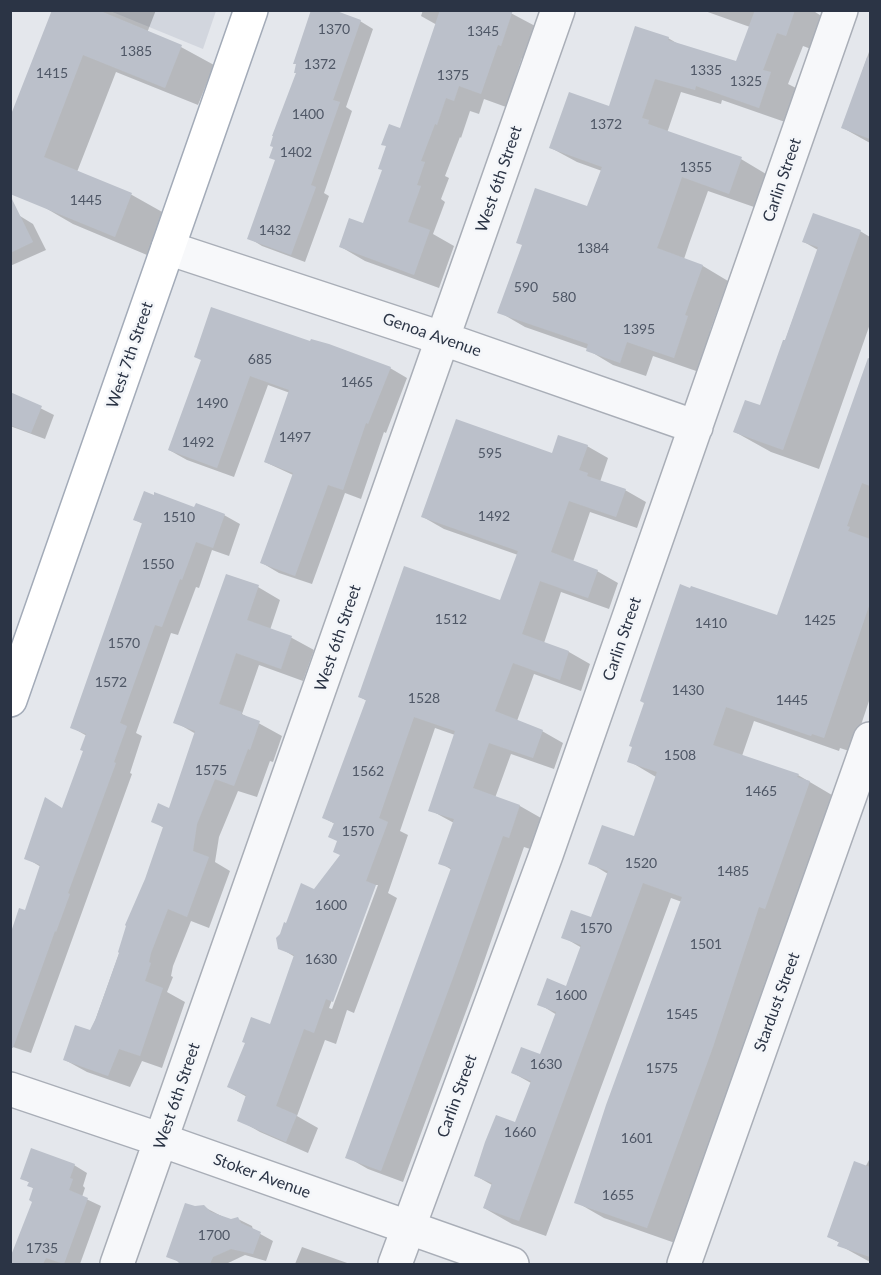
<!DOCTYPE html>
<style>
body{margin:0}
#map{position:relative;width:881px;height:1275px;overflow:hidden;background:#e4e7ec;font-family:Lato,sans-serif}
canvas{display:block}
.frame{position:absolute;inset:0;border:12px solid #2b3445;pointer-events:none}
</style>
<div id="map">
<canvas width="881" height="1275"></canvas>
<div class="frame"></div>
</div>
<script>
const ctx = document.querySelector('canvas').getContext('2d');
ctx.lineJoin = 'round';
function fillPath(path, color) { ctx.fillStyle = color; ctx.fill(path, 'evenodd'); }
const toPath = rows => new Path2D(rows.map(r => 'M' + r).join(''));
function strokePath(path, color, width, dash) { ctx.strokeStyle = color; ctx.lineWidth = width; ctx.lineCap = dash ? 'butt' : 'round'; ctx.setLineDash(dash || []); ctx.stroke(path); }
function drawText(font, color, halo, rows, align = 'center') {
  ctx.font = font + ' Lato,sans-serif'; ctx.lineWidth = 5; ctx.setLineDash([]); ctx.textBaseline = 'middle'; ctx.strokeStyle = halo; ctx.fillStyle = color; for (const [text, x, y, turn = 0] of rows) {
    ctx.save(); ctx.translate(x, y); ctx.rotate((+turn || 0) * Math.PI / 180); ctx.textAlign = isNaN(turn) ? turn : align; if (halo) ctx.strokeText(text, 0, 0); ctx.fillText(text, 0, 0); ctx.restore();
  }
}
const built = toPath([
 [110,11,216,11,203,49]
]);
const shadow = toPath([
 [53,10,156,10,147,33,181,47,214,65,198,105,116,72,77,172,132,195,164,213,147,255,73,224,42,206,21,197],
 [423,10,505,10,537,27,526,59,522,58,506,107,484,99,479,114,470,111,461,138,460,137,445,176,449,178,441,199,445,202,433,234,454,246,439,288,365,261,341,247,364,225,401,130,437,25,421,16],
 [702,10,812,10,823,17,811,49,803,46,788,84,796,88,785,122,722,100,721,104,681,92,667,133,741,159,766,174,754,207,708,191,689,244,684,259,703,266,728,281,710,331,713,332,699,372,653,356,646,376,613,365,588,350,588,349,525,327,499,312,588,208,602,171,577,162,551,148,610,108,668,38,680,45,737,63,750,27],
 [360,21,373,29,346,107,352,111,324,193,329,196,305,262,262,246,249,238],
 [870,49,870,143,843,128],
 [20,216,33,224,46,250,10,266,10,221],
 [860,231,870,237,870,324,819,469,771,452,735,432,761,407,818,250,804,242],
 [870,355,870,698,852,752,840,748,839,751,754,721,742,756,798,775,837,798,793,924,787,922,740,1063,675,1243,604,1218,576,1202,682,902,671,898,546,1236,512,1224,484,1208,492,1185,476,1176,516,1124,531,1083,513,1073,541,1056,557,1015,539,1004,567,988,582,948,563,937,592,919,608,874,590,863,635,838,656,777,629,761,778,617],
 [202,360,390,368,407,378,386,433,384,432,361,499,345,493,312,584,279,573,262,563,293,475,265,462,290,393,268,385,234,477,187,460,169,450],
 [10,393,54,415,45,439,10,426],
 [587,446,608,458,600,482,625,490,646,502,637,528,590,512,573,562,597,571,618,583,609,609,561,592,544,643,569,652,590,664,581,691,534,674,517,721,542,731,563,743,554,769,511,754,495,798,520,806,541,818,530,849,524,847,475,987,403,1182,368,1169,347,1157,452,870,440,863,454,823,430,810,455,735,435,728,400,831,408,835,388,893,397,898,354,1013,347,1010,336,1044,325,1040,297,1116,318,1128,308,1153,260,1132,239,1120,247,1097,229,1087,271,1026,295,957,280,948,314,890,341,856,335,824,324,818,367,701,360,697,501,602,518,555,444,529,423,517,553,455],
 [374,885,378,885,332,1009,329,1008],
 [195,509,224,515,240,524,229,556,212,550,199,588,196,587,178,635,171,633,136,733,142,736,130,773,132,774,31,1053,10,1046,26,912,41,867,26,858,63,810,85,751,87,736,71,727,143,524,135,520],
 [258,587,280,600,270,630,292,638,314,650,303,681,259,665,242,714,282,736,273,762,270,761,257,797,238,791,219,837,215,862,230,871,209,928,191,921,173,966,171,976,173,977,167,992,185,1002,162,1068,142,1061,130,1087,87,1072,65,1060,91,1032,164,828,153,821,170,810,196,734,175,722],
 [869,1160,870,1161,870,1262,839,1245,840,1243,829,1237],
 [74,1165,87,1173,83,1186,85,1188,82,1197,101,1206,80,1264,10,1264,10,1259,34,1202,34,1189,29,1185,30,1183,22,1178],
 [204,1207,231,1221,238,1219,252,1226,253,1230,273,1241,266,1261,245,1255,226,1264,183,1264,168,1256,195,1208],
 [302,1247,350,1264,295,1264]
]);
const building = toPath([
 [52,10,98,10,182,45,165,88,83,55,44,157,132,193,115,237,10,194,10,117],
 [311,10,334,10,361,20,333,100,340,102,311,185,316,187,291,255,247,239,275,160,269,158,273,147,270,146,273,136,272,136,296,73,294,73,296,64,293,64],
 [440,10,513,10,501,46,498,45,481,94,459,86,454,101,446,98,437,125,435,124,421,161,425,162,417,185,421,186,408,222,430,230,414,275,339,247,349,218,363,223,382,170,378,169,386,146,381,145,389,124,400,128],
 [755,10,795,10,786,36,777,33,763,70,771,72,759,108,696,86,695,90,655,79,642,118,649,120,648,124,742,157,729,194,682,177,664,229,657,248,703,265,685,315,688,316,674,358,627,342,620,363,586,351,588,344,497,313,522,245,516,243,535,188,587,206,602,167,549,148,569,92,609,106,635,26,669,37,668,40,736,61],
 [867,57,870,58,870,139,841,128],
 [10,195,33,242,10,253],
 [813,213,861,230,783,450,733,432,745,400,760,405,783,340,785,340,818,247,802,242],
 [211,307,310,341,311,339,329,344,391,367,368,424,366,423,343,490,328,485,295,576,260,563,293,473,264,462,289,390,250,376,217,468,168,450,201,360,194,357],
 [868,358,870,359,870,486,862,483,847,526,850,527,848,531,870,539,870,603,824,738,812,734,811,736,726,707,713,745,799,774,797,777,810,781,765,909,759,907,713,1047,647,1228,574,1203,606,1105,682,897,643,883,519,1221,483,1208,492,1183,474,1176,485,1142,496,1115,515,1122,531,1081,511,1073,521,1047,540,1054,556,1012,537,1005,547,978,566,986,581,945,561,938,571,910,591,917,608,871,588,864,602,825,634,836,657,772,627,762,632,747,629,746,644,703,640,701,680,584,690,588,691,586,777,615],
 [10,392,42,406,31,433,10,425],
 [456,419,552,453,558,435,588,445,579,470,588,473,587,476,626,489,616,517,569,501,551,552,598,570,588,598,540,581,522,634,569,651,560,680,513,663,495,711,543,730,533,758,489,743,473,788,520,805,509,838,503,836,454,975,381,1171,345,1158,451,868,438,864,454,819,428,811,455,731,414,717,379,818,388,822,366,881,376,885,333,1002,326,999,314,1033,304,1029,276,1106,297,1115,286,1142,237,1121,246,1095,227,1087,245,1043,242,1042,251,1017,270,1024,294,955,278,949,276,938,280,934,284,922,286,923,301,883,314,889,340,855,333,852,337,841,328,837,334,823,322,818,366,700,358,697,404,566,500,600,518,551,421,517],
 [144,491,154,495,154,492,194,507,196,503,225,514,213,548,196,542,182,580,180,579,162,627,155,625,120,723,127,726,114,762,116,763,68,893,70,894,56,932,55,931,13,1048,10,1047,10,935,19,908,25,910,40,865,24,859,45,797,62,808,83,751,80,750,86,734,70,728,142,523,133,520],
 [226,574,259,585,247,620,292,636,281,669,236,653,219,704,242,712,241,714,260,721,250,750,248,749,234,786,215,779,197,824,193,851,209,857,187,917,168,909,151,953,149,962,151,963,145,981,163,988,140,1056,119,1049,108,1076,63,1060,75,1025,90,1030,96,1018,119,953,118,952,126,926,125,925,145,879,163,827,151,822,158,803,169,808,195,731,173,723],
 [31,1148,75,1164,70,1178,73,1179,69,1190,88,1198,64,1264,46,1258,43,1264,10,1264,10,1258,32,1202,29,1200,33,1188,27,1186,29,1182,20,1179],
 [854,1161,870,1167,870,1257,837,1246,839,1242,827,1237],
 [185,1203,195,1206,204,1205,211,1212,231,1219,238,1217,241,1223,261,1232,253,1254,231,1249,213,1257,210,1264,180,1264,177,1261,166,1257]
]);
const minor = toPath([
 [168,248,444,339,696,427],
 [10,1089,161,1140,512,1264],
 [117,1264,558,10],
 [395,1264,546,855,841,10],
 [684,1264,870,739]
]);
const major = toPath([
 [10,700,251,10]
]);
const numberNames = [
 ["1370",334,29],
 ["1345",483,31],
 ["1385",136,51],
 ["1372",320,64],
 ["1335",706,70],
 ["1415",52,73],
 ["1375",453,75],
 ["1325",746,81],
 ["1400",308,114],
 ["1372",606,124],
 ["1402",296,152],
 ["1355",696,167],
 ["1445",86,200],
 ["1432",275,230],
 ["1384",593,248],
 ["590",526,287],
 ["580",564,297],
 ["1395",639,329],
 ["685",260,359],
 ["1465",357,382],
 ["1490",212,403],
 ["1497",295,437],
 ["1492",198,442],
 ["595",490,453],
 ["1492",494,516],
 ["1510",179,517],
 ["1550",158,564],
 ["1512",451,619],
 ["1425",820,620],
 ["1410",711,623],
 ["1570",124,643],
 ["1572",111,682],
 ["1430",688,690],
 ["1528",424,698],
 ["1445",792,700],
 ["1508",680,755],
 ["1575",211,770],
 ["1562",368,771],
 ["1465",761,791],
 ["1570",358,831],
 ["1520",641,863],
 ["1485",733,871],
 ["1600",331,905],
 ["1570",596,928],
 ["1501",706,944],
 ["1630",321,959],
 ["1600",571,995],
 ["1545",682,1014],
 ["1630",546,1064],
 ["1575",662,1068],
 ["1660",520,1132],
 ["1601",637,1138],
 ["1655",618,1195],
 ["1700",214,1235],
 ["1735",42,1248]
];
const streetNames = [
 ["West 6th Street",499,179,-71],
 ["Carlin Street",782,180,-71],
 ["Genoa Avenue",432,335,19],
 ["West 7th Street",130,355,-71],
 ["West 6th Street",338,638,-71],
 ["Carlin Street",622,639,-71],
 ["Stardust Street",777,1002,-70],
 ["West 6th Street",177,1096,-71],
 ["Carlin Street",457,1096,-70],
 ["Stoker Avenue",262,1176,20]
];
fillPath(built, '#d2d6de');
fillPath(shadow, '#0003');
fillPath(building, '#bbc0ca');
strokePath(minor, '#a9aeb7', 36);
strokePath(major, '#a3abb8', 36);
strokePath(minor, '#f7f8fa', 33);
strokePath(major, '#fff', 33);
drawText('14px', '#4f5766', null, numberNames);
drawText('16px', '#2b3445', '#f4f6f9', streetNames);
</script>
